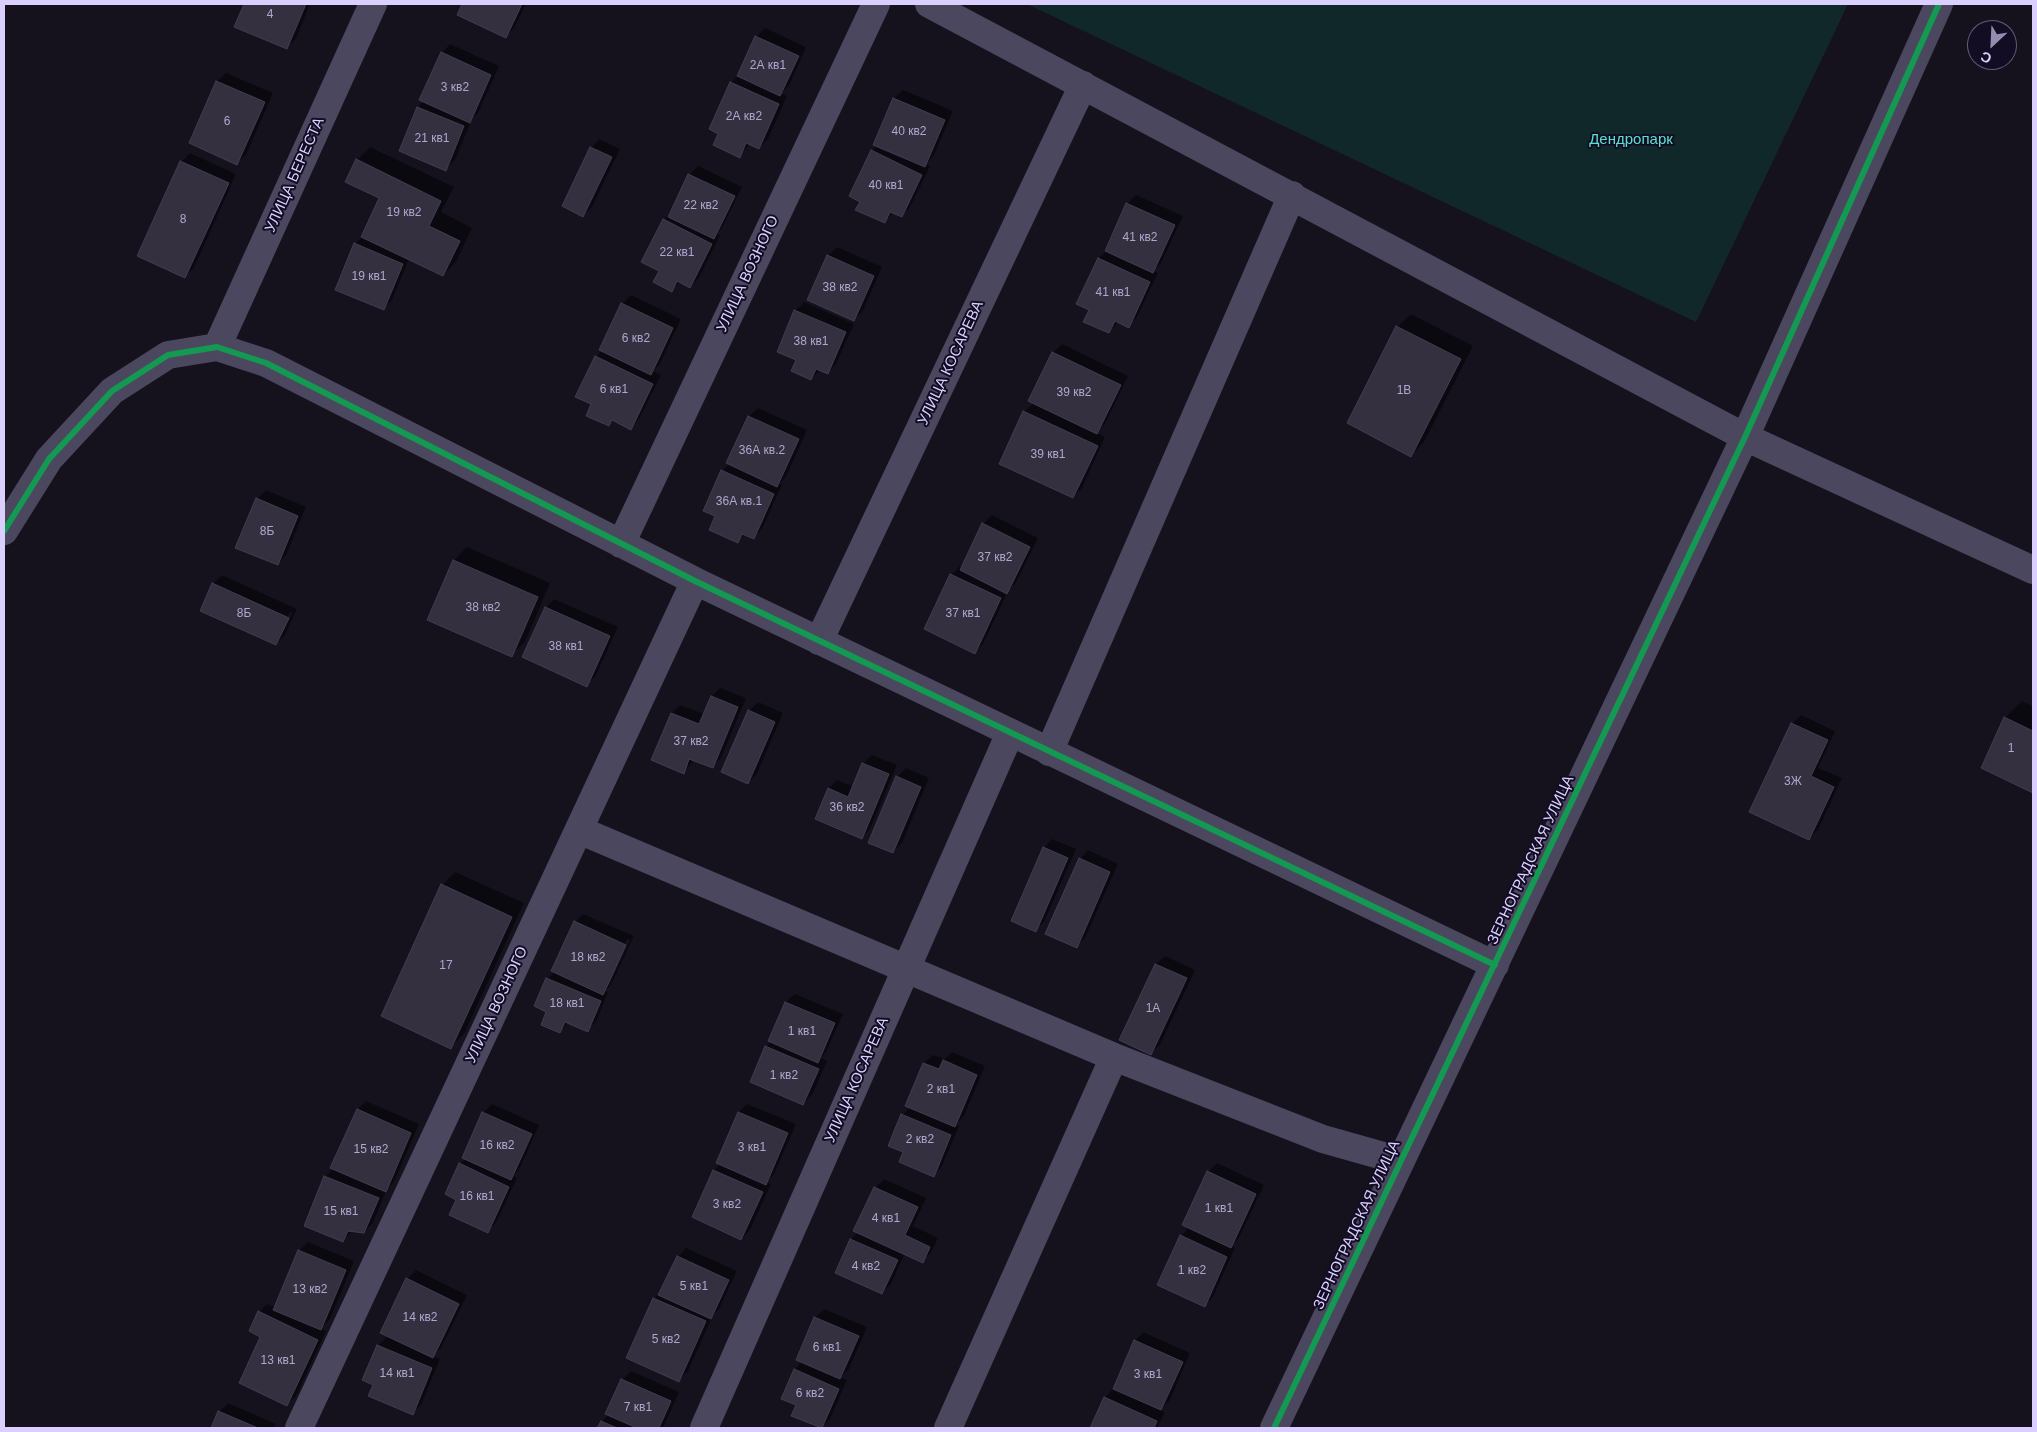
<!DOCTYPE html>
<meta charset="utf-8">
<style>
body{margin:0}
#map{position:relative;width:2037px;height:1432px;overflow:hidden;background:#15121e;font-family:Helvetica,sans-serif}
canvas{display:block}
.frame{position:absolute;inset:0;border:5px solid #dacfff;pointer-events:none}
.north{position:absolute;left:1967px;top:20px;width:50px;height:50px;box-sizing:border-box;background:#130d23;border:1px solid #635b7b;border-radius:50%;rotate:205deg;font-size:14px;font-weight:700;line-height:20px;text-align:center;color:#dacfff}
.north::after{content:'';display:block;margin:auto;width:18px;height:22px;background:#958db0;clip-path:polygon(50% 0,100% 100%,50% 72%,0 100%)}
</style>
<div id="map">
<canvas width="2037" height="1432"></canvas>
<div class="frame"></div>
<div class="north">С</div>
</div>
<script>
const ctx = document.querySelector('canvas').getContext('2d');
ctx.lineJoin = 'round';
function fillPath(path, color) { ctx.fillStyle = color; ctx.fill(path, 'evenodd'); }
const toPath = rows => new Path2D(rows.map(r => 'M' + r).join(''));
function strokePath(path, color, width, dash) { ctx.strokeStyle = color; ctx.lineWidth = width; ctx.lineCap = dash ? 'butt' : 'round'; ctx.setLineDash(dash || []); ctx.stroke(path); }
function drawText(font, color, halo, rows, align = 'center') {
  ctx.font = font + ' Helvetica,sans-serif'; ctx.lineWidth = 4; ctx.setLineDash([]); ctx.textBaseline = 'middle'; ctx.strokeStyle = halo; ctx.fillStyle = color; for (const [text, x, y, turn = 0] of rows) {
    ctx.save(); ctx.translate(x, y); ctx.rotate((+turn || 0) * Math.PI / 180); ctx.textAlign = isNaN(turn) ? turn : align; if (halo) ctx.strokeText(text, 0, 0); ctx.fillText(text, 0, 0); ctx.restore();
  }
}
const green = toPath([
 [1027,4,1848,4,1696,322]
]);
const shadow = toPath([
 [245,4,310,4,296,39,287,47,236,26],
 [464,4,526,4,514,28,506,36,459,14],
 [765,28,806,47,789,86,781,93,787,96,768,139,759,147,750,144,739,156,720,133,731,83,739,75,756,37],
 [450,44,499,66,478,113,472,119,455,160,446,169,400,150,418,107,424,101,442,53],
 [226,73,273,93,246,155,237,163,190,142,217,81],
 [903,90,953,111,933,157,926,164,930,166,910,207,901,216,893,213,884,222,862,201,872,151,877,146,874,144,894,98],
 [599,139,620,149,592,207,583,216,591,148],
 [370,147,454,187,441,212,472,228,456,262,443,275,409,259,392,300,384,308,355,244,362,237,381,197,357,160],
 [190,153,236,174,194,268,185,276,181,162],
 [698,166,742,187,722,228,717,234,720,235,699,278,690,287,680,282,671,290,660,270,664,220,671,212,689,175],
 [1136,195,1183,216,1161,263,1154,271,1158,273,1137,317,1129,326,1119,321,1109,332,1090,309,1099,258,1107,250,1127,204],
 [837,247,882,267,863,311,854,319,828,256],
 [631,295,681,319,660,364,653,371,661,375,639,419,631,428,614,420,609,425,593,404,596,357,602,350,622,304],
 [804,302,854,324,836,364,828,373,820,370,811,379,798,360,795,311],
 [1411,314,1473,346,1424,442,1411,455,1348,423,1397,327],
 [1062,344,1128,376,1105,424,1096,433,1105,437,1082,488,1073,497,1024,412,1034,403,1053,353],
 [758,408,807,430,786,477,779,484,782,485,762,529,754,538,745,534,737,542,717,515,722,471,729,464,749,416],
 [266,490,306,507,286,555,278,563,257,499],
 [992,515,1038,538,1016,583,1008,591,983,644,975,652,951,575,960,566,962,567,983,524],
 [467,547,550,583,525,642,511,655,429,619,454,560],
 [222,575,297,609,285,635,276,644,213,584],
 [290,612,292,613,282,635,279,635],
 [554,599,618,627,595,677,586,685,546,608],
 [720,688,746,698,721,758,712,767,694,760,683,773,653,760,672,713,680,705,704,714,712,696],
 [2022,701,2033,706,2033,791,1982,767,2005,718],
 [758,702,783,713,757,774,748,783,749,711],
 [1801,715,1835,731,1818,768,1842,778,1818,830,1809,838,1792,724],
 [872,755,897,765,870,829,861,838,829,788,837,780,854,787,863,764],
 [906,768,929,778,902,843,893,852,897,777],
 [1052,839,1076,849,1044,922,1035,930,1044,848],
 [1088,850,1118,864,1085,938,1077,946,1080,859],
 [455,872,524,903,464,1034,451,1047,442,885],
 [583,914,634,936,611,985,605,991,608,992,596,1022,587,1030,569,1022,560,1032,548,1011,536,1006,548,979,554,972,575,922],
 [627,939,630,940,609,985,606,985],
 [1165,956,1195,970,1160,1045,1151,1053,1121,1039,1156,964],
 [795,994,843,1014,826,1052,821,1058,827,1061,812,1095,803,1104,766,1047,772,1041,770,1040,786,1002],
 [952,1052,985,1066,964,1116,956,1125,959,1126,942,1166,934,1175,904,1152,902,1115,911,1107,907,1105,924,1063,933,1055,945,1059],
 [366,1101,419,1124,394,1182,387,1189,373,1223,364,1232,353,1230,343,1241,325,1177,334,1168,358,1109],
 [492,1104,539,1125,519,1170,513,1176,517,1178,496,1223,487,1231,458,1199,460,1164,466,1158,483,1113],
 [747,1104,796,1124,774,1174,767,1182,771,1184,750,1230,741,1239,693,1216,714,1170,721,1164,717,1162,739,1112],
 [1217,1163,1264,1185,1239,1238,1231,1246,1235,1248,1213,1297,1205,1305,1181,1236,1189,1227,1208,1172],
 [884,1179,926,1198,913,1226,938,1238,931,1253,922,1261,905,1253,891,1284,882,1293,836,1273,851,1239,858,1232,855,1231,875,1188],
 [308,1242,354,1261,330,1319,321,1328,326,1331,296,1396,287,1404,262,1336,259,1312,267,1304,275,1307,299,1251],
 [686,1248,737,1271,719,1309,713,1315,688,1371,679,1380,654,1299,661,1291,678,1257],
 [416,1270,467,1295,441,1348,433,1356,440,1359,421,1405,412,1413,374,1384,364,1380,378,1345,388,1336,407,1279],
 [824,1309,867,1327,849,1369,841,1377,847,1380,830,1419,821,1428,793,1416,798,1404,782,1398,795,1369,803,1361,815,1318],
 [1143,1332,1190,1353,1170,1400,1160,1410,1165,1412,1157,1428,1091,1428,1105,1397,1114,1388,1135,1341],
 [631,1371,679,1392,664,1426,662,1428,599,1428,602,1421,609,1414,622,1380],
 [228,1403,276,1424,274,1428,212,1428,219,1412]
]);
const building = toPath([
 [244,4,306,4,287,49,234,27,244,4],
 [462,4,522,4,506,38,457,15,462,4],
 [755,36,799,56,780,96,737,76,755,36],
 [441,52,491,75,470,123,419,100,441,52],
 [216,81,265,102,237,165,189,143,216,81],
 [730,82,779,104,759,149,746,143,740,158,713,145,718,134,709,129,730,82],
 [893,98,945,120,925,167,873,145,893,98],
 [417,107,464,126,446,171,399,151,417,107],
 [590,147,612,157,583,217,562,206,590,147],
 [871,150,922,175,902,217,890,212,885,223,855,210,860,202,849,196,871,150],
 [356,159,441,201,429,226,460,241,443,276,361,237,379,198,345,182,356,159],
 [180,161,229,183,185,278,137,256,180,161],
 [688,174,735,196,714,239,668,217,688,174],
 [1126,203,1175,225,1153,273,1105,251,1126,203],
 [663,219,712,244,690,288,677,281,672,292,653,282,659,271,641,262,663,219],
 [354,243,403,264,384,310,335,290,354,243],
 [827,255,874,276,854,321,807,300,827,255],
 [1098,258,1150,282,1129,328,1115,321,1109,333,1083,322,1089,310,1076,304,1098,258],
 [621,303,673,328,651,375,599,350,621,303],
 [794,310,846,332,828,374,816,369,811,380,791,371,796,360,777,352,794,310],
 [1396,326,1461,359,1411,457,1347,423,1396,326],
 [1052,352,1121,385,1097,434,1028,401,1052,352],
 [595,356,653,384,631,430,612,420,609,426,586,416,591,404,575,397,595,356],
 [1023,411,1098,446,1073,498,999,464,1023,411],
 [748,416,799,439,777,487,726,463,748,416],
 [721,470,774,494,754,539,742,534,738,543,709,530,715,516,703,511,721,470],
 [256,498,298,516,278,565,235,548,256,498],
 [982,523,1030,547,1007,594,960,570,982,523],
 [453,560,538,597,512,657,427,620,453,560],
 [950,574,1001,598,975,654,924,629,950,574],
 [212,583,289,618,276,645,200,611,212,583],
 [545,607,610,636,587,687,522,657,545,607],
 [711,696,738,707,713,768,689,759,684,774,651,760,671,713,699,724,711,696],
 [748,710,775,722,748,784,721,772,748,710],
 [2004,717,2033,731,2033,793,1981,768,2004,717],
 [1791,723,1828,740,1811,776,1834,787,1809,840,1749,812,1791,723],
 [862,763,889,774,862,839,815,819,828,788,848,797,862,763],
 [896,776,921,787,893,853,868,843,896,776],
 [1043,847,1068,858,1036,932,1011,921,1043,847],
 [1079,858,1110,872,1077,948,1045,934,1079,858],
 [441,884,512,917,451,1049,381,1016,441,884],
 [574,921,626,945,603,995,551,971,574,921],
 [1155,964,1187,978,1151,1055,1119,1040,1155,964],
 [546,978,601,1001,588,1032,565,1022,560,1033,541,1025,546,1012,534,1006,546,978],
 [785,1002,835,1023,818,1063,768,1041,785,1002],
 [765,1046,819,1069,803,1105,750,1082,765,1046],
 [943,1060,977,1075,955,1127,905,1106,923,1063,939,1069,943,1060],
 [357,1109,411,1133,386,1192,330,1168,357,1109],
 [482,1112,532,1134,511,1180,462,1158,482,1112],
 [738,1112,788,1133,766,1185,716,1163,738,1112],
 [901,1114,951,1135,934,1177,899,1162,903,1152,888,1146,901,1114],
 [459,1163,509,1187,488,1233,449,1215,456,1200,445,1194,459,1163],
 [713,1170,763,1192,741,1240,692,1217,713,1170],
 [1207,1171,1256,1194,1231,1248,1182,1225,1207,1171],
 [324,1176,379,1198,364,1233,348,1231,343,1242,304,1226,324,1176],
 [874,1187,918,1207,905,1235,930,1247,923,1263,853,1231,874,1187],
 [1180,1235,1227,1257,1205,1307,1157,1285,1180,1235],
 [850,1239,898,1260,882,1294,835,1273,850,1239],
 [298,1250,346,1270,321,1330,273,1310,298,1250],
 [677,1256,729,1280,711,1319,658,1295,677,1256],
 [406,1278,459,1304,433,1358,380,1333,406,1278],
 [653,1298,706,1321,679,1382,626,1358,653,1298],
 [258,1311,318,1340,287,1406,239,1383,260,1337,249,1331,258,1311],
 [814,1317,859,1336,840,1379,796,1360,814,1317],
 [1134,1340,1183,1362,1161,1410,1113,1389,1134,1340],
 [377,1345,432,1368,413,1415,368,1396,373,1385,362,1380,377,1345],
 [794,1369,839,1389,822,1428,791,1416,796,1405,781,1399,794,1369],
 [621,1379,671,1401,659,1428,637,1428,605,1414,621,1379],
 [1104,1397,1157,1421,1154,1428,1090,1428,1104,1397],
 [218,1411,258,1428,211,1428,218,1411],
 [601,1421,617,1428,597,1428,601,1421]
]);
const street = toPath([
 [929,4,1745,437,2033,570],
 [217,347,373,4],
 [4,531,49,459,112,391,168,355,217,347,266,363,695,581,1495,965],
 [621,544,876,4],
 [819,641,1083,85],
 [1049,752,1292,195],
 [579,830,1114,1057,1323,1139,1401,1161],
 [299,1428,695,581],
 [704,1428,1010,733],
 [948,1428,1114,1057],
 [1274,1428,1745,437,1939,4]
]);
const cycleway = toPath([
 [4,531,49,459,112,391,168,355,217,347,266,363,695,581,1495,965],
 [1274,1428,1745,437,1939,4]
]);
const numberNames = [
 ["4",270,15],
 ["2А кв1",768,66],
 ["3 кв2",455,88],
 ["2А кв2",744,117],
 ["6",227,122],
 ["40 кв2",909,132],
 ["21 кв1",432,139],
 ["40 кв1",886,186],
 ["22 кв2",701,206],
 ["19 кв2",404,213],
 ["8",183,220],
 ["41 кв2",1140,238],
 ["22 кв1",677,253],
 ["19 кв1",369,277],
 ["38 кв2",840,288],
 ["41 кв1",1113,293],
 ["6 кв2",636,339],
 ["38 кв1",811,342],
 ["6 кв1",614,390],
 ["1В",1404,391],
 ["39 кв2",1074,393],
 ["36А кв.2",762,451],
 ["39 кв1",1048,455],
 ["36А кв.1",739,502],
 ["8Б",267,532],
 ["37 кв2",995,558],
 ["38 кв2",483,608],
 ["8Б",244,614],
 ["37 кв1",963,614],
 ["38 кв1",566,647],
 ["37 кв2",691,742],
 ["1",2011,749],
 ["3Ж",1793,782],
 ["36 кв2",847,808],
 ["18 кв2",588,958],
 ["17",446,966],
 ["18 кв1",567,1004],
 ["1А",1153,1009],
 ["1 кв1",802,1032],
 ["1 кв2",784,1076],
 ["2 кв1",941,1090],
 ["2 кв2",920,1140],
 ["16 кв2",497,1146],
 ["3 кв1",752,1148],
 ["15 кв2",371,1150],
 ["16 кв1",477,1197],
 ["3 кв2",727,1205],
 ["1 кв1",1219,1209],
 ["15 кв1",341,1212],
 ["4 кв1",886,1219],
 ["4 кв2",866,1267],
 ["1 кв2",1192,1271],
 ["5 кв1",694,1287],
 ["13 кв2",310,1290],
 ["14 кв2",420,1318],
 ["5 кв2",666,1340],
 ["6 кв1",827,1348],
 ["13 кв1",278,1361],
 ["14 кв1",397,1374],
 ["3 кв1",1148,1375],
 ["6 кв2",810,1394],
 ["7 кв1",638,1408]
];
const parkNames = [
 ["Дендропарк",1631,140]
];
const streetNames = [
 ["УЛИЦА БЕРЕСТА",295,175,-66],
 ["УЛИЦА ВОЗНОГО",748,274,-65],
 ["УЛИЦА КОСАРЕВА",951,363,-65],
 ["ЗЕРНОГРАДСКАЯ УЛИЦА",1531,860,-65],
 ["УЛИЦА ВОЗНОГО",497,1005,-65],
 ["УЛИЦА КОСАРЕВА",857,1080,-66],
 ["ЗЕРНОГРАДСКАЯ УЛИЦА",1357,1225,-65]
];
fillPath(green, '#11282b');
fillPath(shadow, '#0007');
fillPath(building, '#343040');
strokePath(building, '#433c52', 1);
strokePath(street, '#4b475f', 28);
strokePath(cycleway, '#139951', 6);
drawText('12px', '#b0a7cf', null, numberNames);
drawText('15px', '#59e1ce', '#130d23', parkNames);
drawText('15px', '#dacfff', '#130d23', streetNames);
</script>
